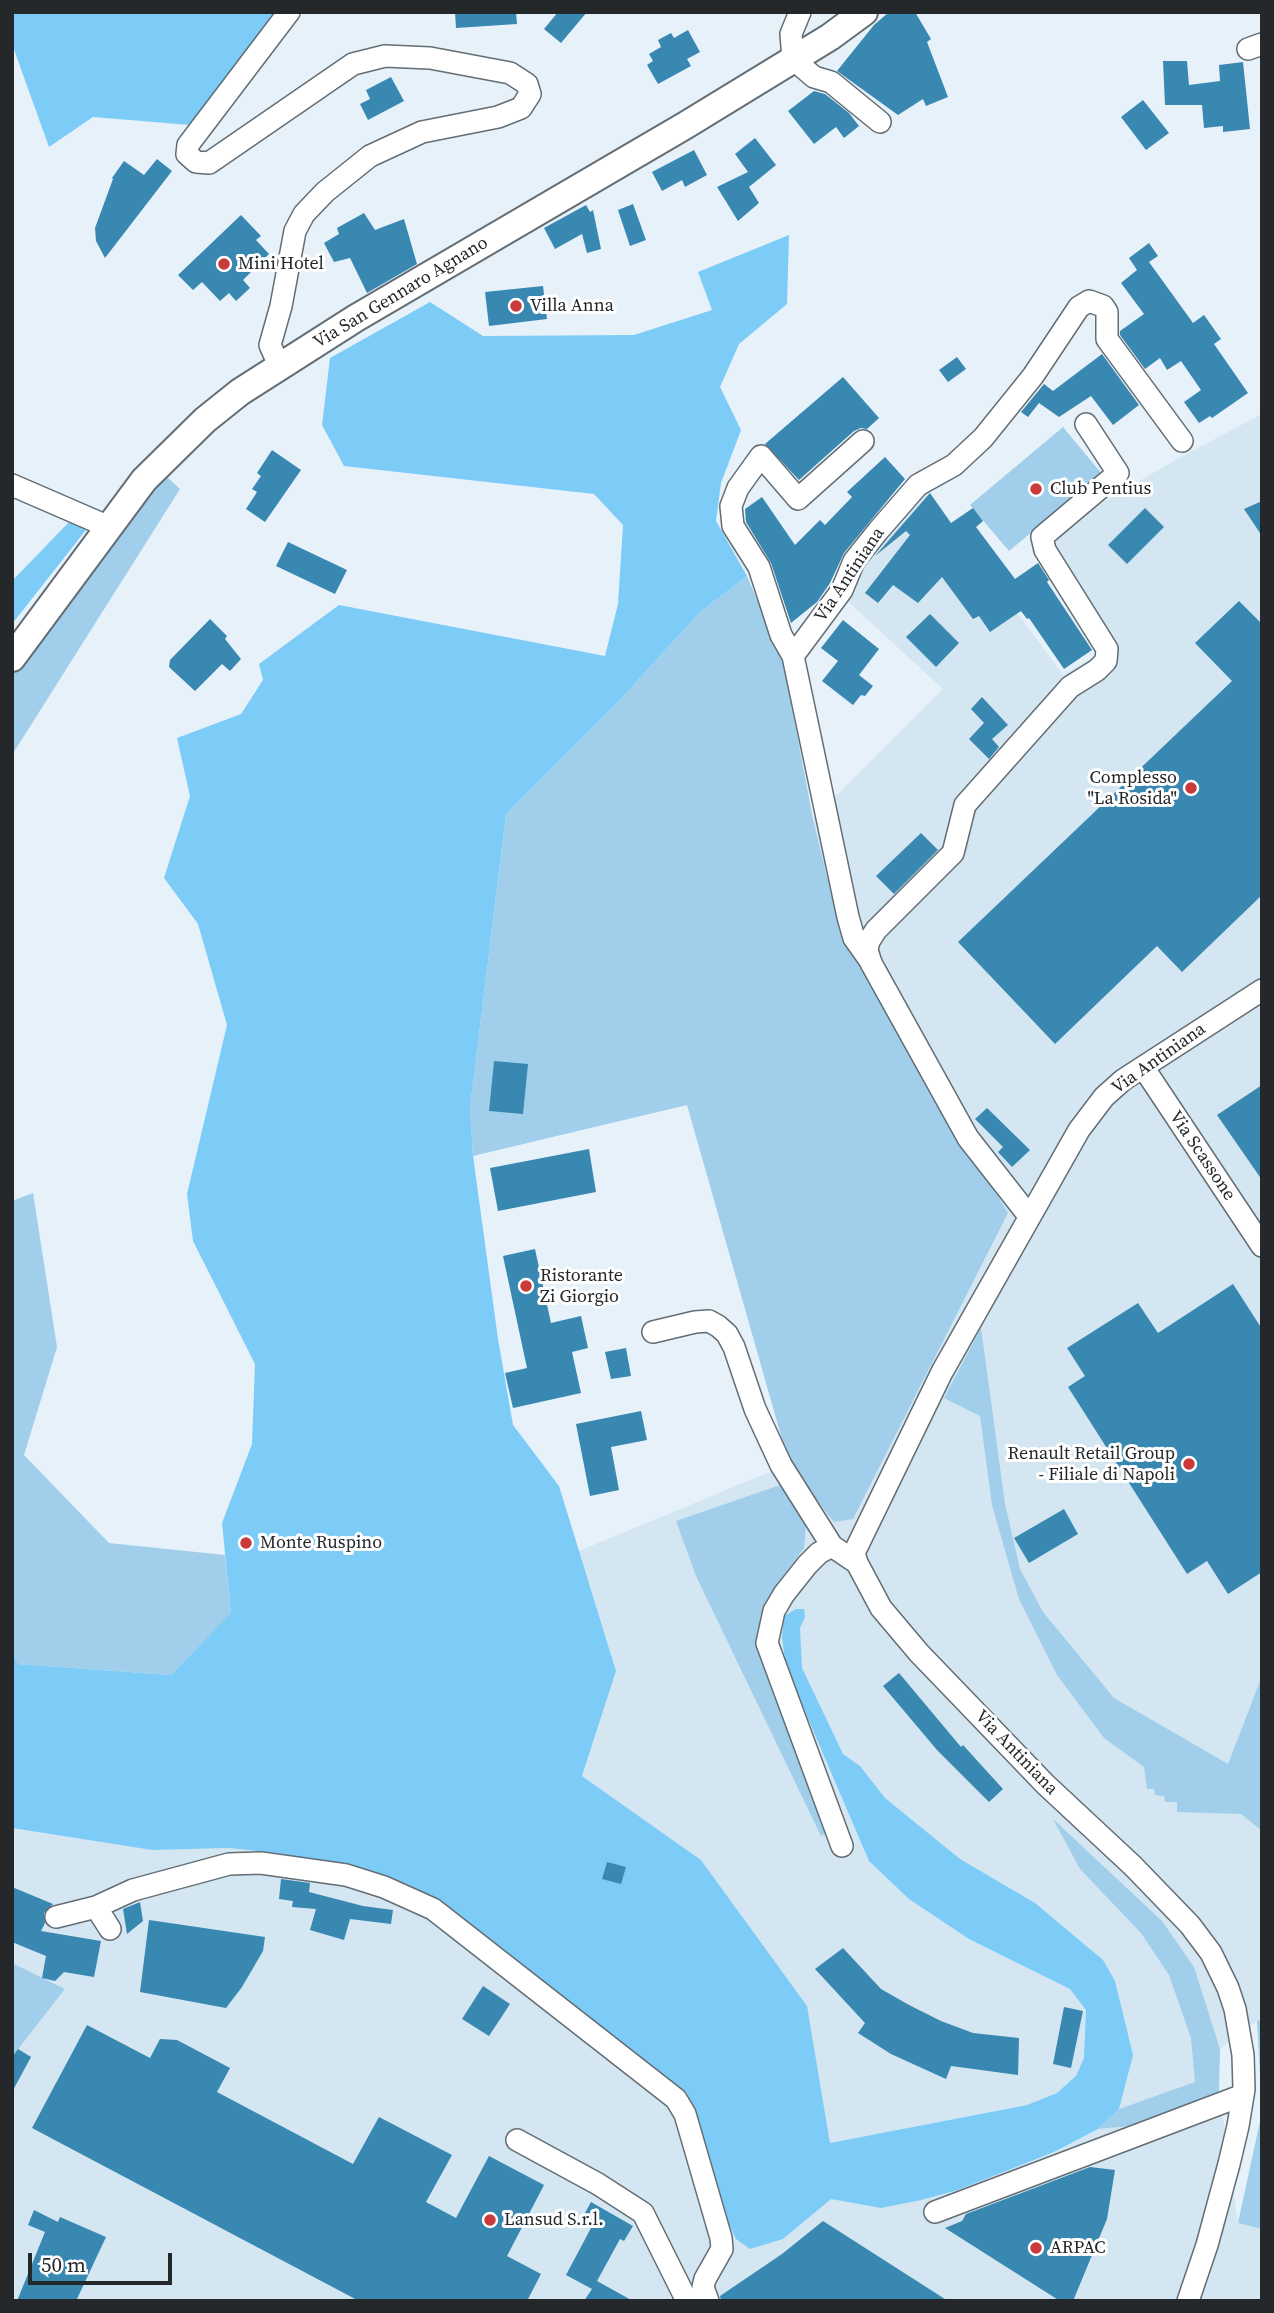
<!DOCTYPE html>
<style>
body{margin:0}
#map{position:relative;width:1274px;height:2313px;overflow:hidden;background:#e6f1f9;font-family:"Source Serif 4",serif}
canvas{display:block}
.frame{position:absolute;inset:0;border:14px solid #24282b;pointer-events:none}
.scale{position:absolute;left:28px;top:2253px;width:144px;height:32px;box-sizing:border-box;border:4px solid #24282b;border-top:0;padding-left:9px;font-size:21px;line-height:24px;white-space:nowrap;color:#24282b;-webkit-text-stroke:5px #fff;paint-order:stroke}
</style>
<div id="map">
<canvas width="1274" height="2313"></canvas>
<div class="frame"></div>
<div class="scale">50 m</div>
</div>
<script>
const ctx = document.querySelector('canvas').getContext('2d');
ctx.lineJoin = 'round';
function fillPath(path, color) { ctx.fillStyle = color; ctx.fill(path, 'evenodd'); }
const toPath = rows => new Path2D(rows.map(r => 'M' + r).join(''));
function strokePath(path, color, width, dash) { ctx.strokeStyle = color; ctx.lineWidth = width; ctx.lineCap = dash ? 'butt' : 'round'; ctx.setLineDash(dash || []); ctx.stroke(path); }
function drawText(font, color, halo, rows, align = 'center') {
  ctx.font = font + ' "Source Serif 4",serif'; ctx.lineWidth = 6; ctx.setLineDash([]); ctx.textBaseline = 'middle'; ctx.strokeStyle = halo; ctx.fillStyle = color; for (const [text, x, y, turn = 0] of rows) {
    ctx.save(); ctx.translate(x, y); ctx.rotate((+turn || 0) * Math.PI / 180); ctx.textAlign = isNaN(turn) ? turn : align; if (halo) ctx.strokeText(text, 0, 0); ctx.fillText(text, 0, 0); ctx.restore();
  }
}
const built = toPath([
 [1262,414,1262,1676,1228,1764,1261,1830,1262,2020,1257,2021,1220,2049,1196,2082,1119,2109,1057,2093,1027,2105,830,2143,806,2006,701,1860,582,1776,616,1671,579,1551,789,1464,1008,1213,840,935,813,819,943,689,842,596,925,487,1063,675,1107,649,1049,546,1090,510,1179,458],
 [12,1828,152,1850,229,1848,277,1853,369,1872,437,1901,687,2093,723,2212,783,2239,831,2198,881,2208,958,2190,1054,2152,1098,2129,1144,2125,1219,2091,1238,2223,1262,2229,1262,2301,12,2301,12,2057,65,1989,12,1963]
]);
const green = toPath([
 [1063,427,1102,474,1009,551,970,505],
 [166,476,180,489,12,755,12,674,117,534],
 [747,576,784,665,813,819,841,935,1008,1213,853,1519,834,1522,789,1464,687,1105,473,1156,470,1108,506,814,619,701,700,612],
 [33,1193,57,1347,24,1455,109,1543,225,1555,231,1614,171,1675,17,1664,12,1654,12,1201],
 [981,1328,1005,1504,1020,1569,1043,1612,1114,1698,1228,1764,1262,1676,1262,1836,1261,1830,1241,1814,1177,1812,1177,1802,1165,1802,1164,1796,1155,1795,1154,1789,1147,1789,1144,1767,1104,1738,1057,1675,1019,1599,992,1505,980,1416,944,1398],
 [783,1484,806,1526,804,1548,778,1582,760,1617,759,1652,829,1831,821,1836,696,1576,676,1521],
 [1053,1819,1162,1921,1194,1967,1220,2049,1219,2091,1144,2125,1098,2129,1119,2109,1195,2082,1191,2038,1169,1975,1141,1933,1080,1869],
 [12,1963,65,1989,12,2057],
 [1262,2020,1262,2229,1238,2223,1262,2112,1257,2021]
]);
const forest = toPath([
 [12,12,280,12,190,125,93,117,49,147,12,44],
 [789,235,787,304,739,344,720,387,741,430,721,483,716,521,747,576,700,612,619,701,506,814,470,1108,473,1156,498,1339,513,1425,559,1486,616,1671,582,1776,701,1860,807,2006,830,2143,1027,2105,1057,2093,1076,2076,1084,2058,1086,2010,1070,1989,969,1939,909,1899,869,1861,786,1667,782,1637,784,1616,796,1609,804,1609,805,1617,800,1628,802,1668,843,1754,860,1766,885,1798,960,1859,1035,1903,1103,1960,1115,1981,1133,2055,1119,2109,1098,2129,1054,2152,958,2190,921,2200,881,2208,831,2199,783,2239,750,2249,736,2239,723,2212,687,2093,437,1901,369,1872,277,1853,229,1848,152,1850,12,1828,12,1654,18,1664,171,1675,231,1613,222,1523,252,1444,255,1364,193,1241,187,1194,227,1025,198,924,164,878,190,796,177,738,241,714,263,680,259,664,339,605,605,656,618,604,623,525,594,494,344,466,322,425,330,358,430,302,483,336,634,335,712,310,698,272],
 [70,521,86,530,12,624,12,581]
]);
const building = toPath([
 [455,12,516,12,517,24,456,28],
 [558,12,587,12,561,43,544,29],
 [889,12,915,12,931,39,927,42,948,97,926,106,923,99,898,115,837,71,874,25],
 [688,30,700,52,687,59,691,66,658,84,647,65,653,61,649,54,661,47,658,40,671,33,674,38],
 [1163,61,1187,61,1189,85,1220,81,1219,65,1243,62,1250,129,1223,132,1223,126,1204,128,1202,105,1165,105],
 [391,77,404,101,368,120,360,104,370,99,366,90],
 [814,91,825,94,849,113,859,126,844,138,836,127,814,144,788,111],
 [1143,100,1169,133,1146,150,1121,117],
 [755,138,776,165,749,187,759,203,738,221,717,187,748,172,735,154],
 [694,150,707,175,685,187,682,180,662,191,652,172],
 [157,159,172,171,105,258,96,241,95,228,113,179,112,178,124,161,144,175],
 [633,204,646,240,630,246,618,210],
 [586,205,590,212,593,210,601,249,587,253,582,234,555,249,544,228],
 [364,213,375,230,404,219,417,264,367,293,350,258,334,262,324,243,339,234,337,228],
 [241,215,261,236,256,240,269,254,243,280,250,288,236,301,229,293,220,301,202,282,193,290,178,275],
 [1149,243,1158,256,1149,262,1193,323,1204,315,1221,339,1214,344,1248,393,1212,418,1210,416,1199,423,1184,402,1201,390,1181,361,1167,370,1160,358,1145,369,1120,335,1120,331,1144,314,1121,283,1137,270,1129,258],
 [543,286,547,319,489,326,485,292],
 [1102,354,1139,405,1113,425,1091,396,1059,417,1039,403,1028,417,1021,412,1044,384,1053,391],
 [957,357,966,369,948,382,939,370],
 [843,377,879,418,867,429,861,428,854,431,799,480,765,444],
 [272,450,301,470,265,522,246,509,257,492,252,489,261,476,257,473],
 [885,457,905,479,844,553,830,583,817,602,791,623,771,563,746,522,745,509,762,497,795,545,820,520,825,525,852,497,847,492],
 [930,493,951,523,973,508,983,521,976,527,1015,579,1038,563,1049,580,1047,582,1092,650,1064,669,1029,618,1027,619,1021,611,990,632,979,616,973,619,942,577,918,603,893,585,878,603,865,593,910,535,906,531,875,556],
 [1262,501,1262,536,1244,509],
 [1145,508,1164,527,1127,564,1108,545],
 [288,542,347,570,335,594,276,566],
 [1239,601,1262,624,1262,895,1182,972,1157,946,1055,1044,958,942,1232,681,1195,643],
 [930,614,959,643,936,667,906,637],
 [210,619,227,636,225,639,241,659,230,671,222,664,195,691,169,667,170,660],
 [843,620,879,649,859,675,873,686,865,696,861,695,853,705,822,681,838,661,821,648],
 [982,697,1008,725,992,739,999,747,989,759,969,739,984,723,971,709],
 [921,833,938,850,894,894,876,876],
 [494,1061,528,1064,523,1114,489,1111],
 [1262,1085,1262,1180,1217,1115],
 [987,1108,1030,1150,1012,1167,998,1152,1003,1147,975,1119],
 [589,1149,596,1192,498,1211,490,1168],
 [535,1249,551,1323,581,1316,588,1348,572,1352,581,1393,513,1408,505,1373,527,1368,503,1256],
 [1233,1284,1262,1329,1262,1572,1228,1594,1207,1561,1187,1574,1068,1387,1085,1376,1067,1348,1138,1303,1158,1333],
 [626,1348,631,1376,611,1379,605,1352],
 [641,1411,647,1440,611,1447,619,1490,590,1496,576,1424],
 [1064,1509,1078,1534,1029,1563,1014,1538],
 [899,1673,961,1747,963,1745,1003,1789,989,1802,937,1750,883,1686],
 [607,1862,626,1867,621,1884,602,1879],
 [281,1879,310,1883,309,1892,363,1906,393,1910,391,1924,350,1919,344,1940,310,1930,316,1909,292,1907,293,1901,279,1899],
 [12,1887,53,1904,44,1913,45,1923,41,1931,101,1941,94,1977,64,1972,55,1981,42,1978,46,1956,12,1942],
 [140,1902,143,1921,127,1934,123,1909],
 [149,1920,265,1937,263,1951,242,1987,226,2008,140,1992],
 [843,1948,881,1989,909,2005,941,2021,973,2033,1019,2038,1018,2075,951,2066,946,2079,891,2054,858,2033,865,2023,815,1969],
 [483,1986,510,2004,489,2036,462,2019],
 [1064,2007,1083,2011,1071,2068,1053,2064],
 [87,2025,150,2058,160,2039,177,2040,230,2068,217,2092,353,2164,379,2117,452,2155,426,2202,456,2218,489,2156,544,2185,507,2256,541,2274,527,2301,359,2301,32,2128],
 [18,2049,31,2057,12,2092,12,2057],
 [1090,2167,1115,2170,1107,2219,1073,2301,1060,2301,945,2228,962,2221,966,2214],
 [591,2202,633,2226,624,2241,620,2239,597,2281,633,2301,584,2301,592,2289,566,2275,591,2228,580,2222],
 [34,2210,58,2222,60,2217,106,2237,76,2301,17,2301,45,2232,28,2225],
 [823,2221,948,2301,721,2301,720,2296,782,2254]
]);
const minor = toPath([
 [800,12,791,34,793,59,814,77,831,82,880,122],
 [1248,49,1262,44],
 [279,365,270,345,281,306,295,231,304,214,325,192,370,156,422,132,498,117,521,108,530,94,527,84,510,73,430,58,385,56,353,64,209,163,196,162,187,154,188,145,289,12],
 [12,485,109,527],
 [793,656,781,635,759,567,733,526,731,506,738,488,761,456,798,499,863,441],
 [871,962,854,938,848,917,793,656,842,590,854,561,878,531,918,485,954,465,983,438,1033,376,1079,307,1089,301,1103,306,1107,312,1107,339,1182,441],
 [1143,1067,1262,1246],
 [1029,1216,968,1138,871,963,867,950,869,941,876,930,953,853,965,805,1070,687,1097,670,1106,661,1107,649,1045,550,1042,537,1118,473,1086,424],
 [653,1332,695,1322,709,1321,718,1326,727,1334,734,1347,755,1409,781,1465,832,1546,857,1563],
 [832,1546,819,1553,807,1565,784,1594,774,1611,767,1643,842,1846],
 [56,1917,96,1907],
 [110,1929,96,1907,133,1890,229,1864,261,1863,346,1875,384,1887,433,1909,676,2099,685,2114,721,2238,722,2249,705,2279,703,2287,708,2301],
 [517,2140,598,2184,643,2213,687,2301],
 [935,2212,1243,2095],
 [1188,2301,1207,2245,1229,2164,1238,2126,1244,2089,1243,2055,1235,2009,1228,1988,1211,1953,1190,1925,1133,1866,1045,1784,919,1653,881,1608,857,1563,854,1553,942,1372,1079,1130,1104,1097,1123,1080,1262,990]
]);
const major = toPath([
 [12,658,144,480,205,420,240,392,356,318,686,125,830,37,864,12]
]);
const markers = [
 [224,264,7,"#c93a3b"],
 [516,306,7,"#c93a3b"],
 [1036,489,7,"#c93a3b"],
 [1191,788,7,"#c93a3b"],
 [526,1286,7,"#c93a3b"],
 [1189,1464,7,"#c93a3b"],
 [246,1543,7,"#c93a3b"],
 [490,2220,7,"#c93a3b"],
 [1036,2248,7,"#c93a3b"]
];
const poiNames = [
 ["Mini Hotel",238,264],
 ["Villa Anna",530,306],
 ["Club Pentius",1050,489],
 ["Complesso",1177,778,"right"],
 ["\"La Rosida\"",1177,799,"right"],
 ["Ristorante",540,1276],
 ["Zi Giorgio",540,1297],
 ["Renault Retail Group",1175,1454,"right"],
 ["- Filiale di Napoli",1175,1475,"right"],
 ["Monte Ruspino",260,1543],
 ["Lansud S.r.l.",504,2220],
 ["ARPAC",1050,2248]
];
const streetNames = [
 ["Via San Gennaro Agnano",401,293,-31],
 ["Via Antiniana",850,575,-56],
 ["Via Antiniana",1159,1059,-35],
 ["Via Scassone",1202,1156,56],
 ["Via Antiniana",1016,1753,46]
];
fillPath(built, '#d3e6f2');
fillPath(green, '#a1cfeb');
fillPath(forest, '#7dccf8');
fillPath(building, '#3888b1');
strokePath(minor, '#636d74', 24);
strokePath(major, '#636d74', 30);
strokePath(minor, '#fff', 21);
strokePath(major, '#fff', 26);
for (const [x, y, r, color] of markers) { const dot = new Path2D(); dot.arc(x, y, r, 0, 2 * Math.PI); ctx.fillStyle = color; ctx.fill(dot); strokePath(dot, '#fff', 2.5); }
drawText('18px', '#24282b', '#fff', poiNames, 'left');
drawText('18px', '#24282b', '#fff', streetNames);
</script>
